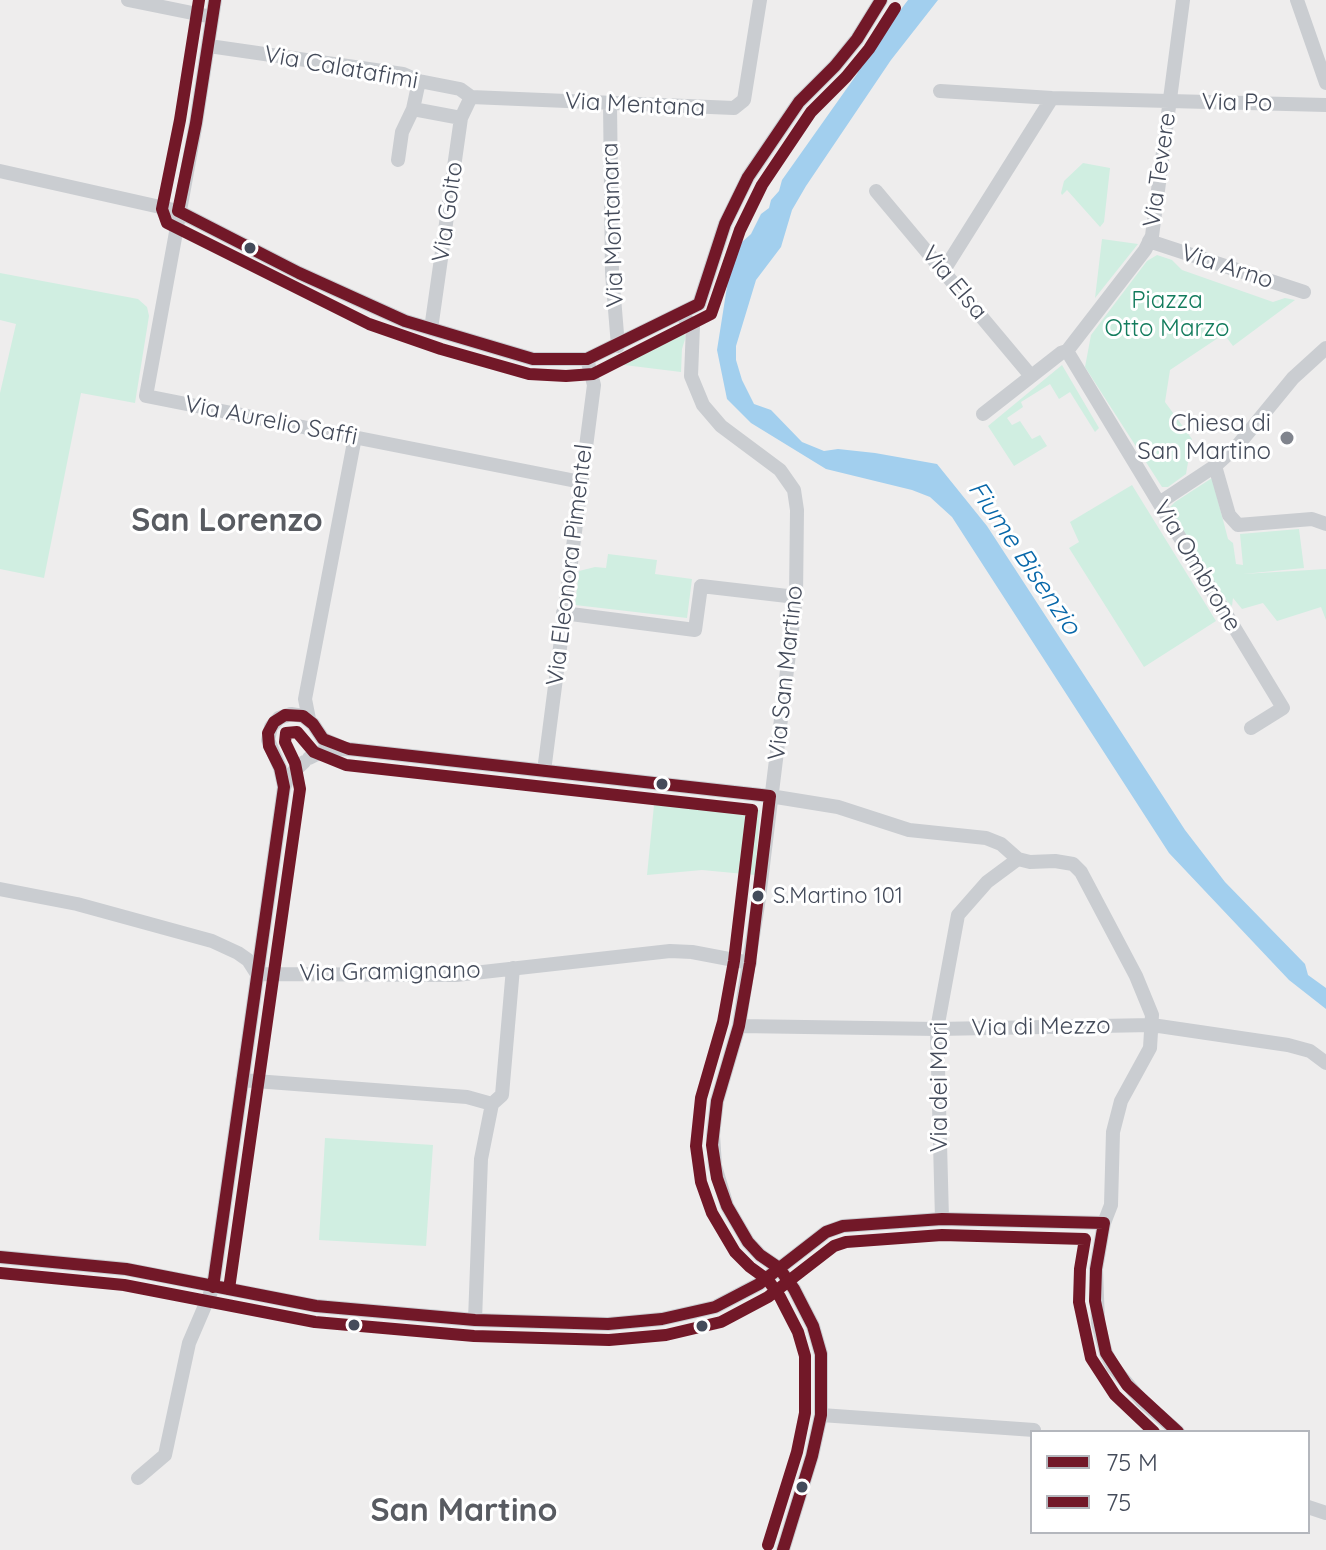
<!DOCTYPE html>
<style>
body{margin:0}
#map{position:relative;width:1326px;height:1550px;overflow:hidden;background:#eeeded;font-family:Quicksand,sans-serif}
canvas{display:block}
.legend{position:absolute;left:1030px;top:1430px;width:280px;height:104px;box-sizing:border-box;background:#fff;border:2px solid #b4b7bd;margin:0;padding:10px 14px;list-style:none;font-size:24px;color:#444b5a}
.legend li{display:flex;align-items:center;gap:16px;height:40px}
.legend b{width:40px;border:2px solid #b4b7bd}
</style>
<div id="map">
<canvas width="1326" height="1550"></canvas>
<ul class="legend">
<li><b style="height:10px;background:#721828"></b>75 M</li>
<li><b style="height:10px;background:#721828"></b>75</li>
</ul>
</div>
<script>
const ctx = document.querySelector('canvas').getContext('2d');
ctx.lineJoin = 'round';
function fillPath(path, color) { ctx.fillStyle = color; ctx.fill(path, 'evenodd'); }
const toPath = rows => new Path2D(rows.map(r => 'M' + r).join(''));
function strokePath(path, color, width, dash) { ctx.strokeStyle = color; ctx.lineWidth = width; ctx.lineCap = dash ? 'butt' : 'round'; ctx.setLineDash(dash || []); ctx.stroke(path); }
function drawText(font, color, halo, rows, align = 'center') {
  ctx.font = font + ' Quicksand,sans-serif'; ctx.lineWidth = 6; ctx.setLineDash([]); ctx.textBaseline = 'middle'; ctx.strokeStyle = halo; ctx.fillStyle = color; for (const [text, x, y, turn = 0] of rows) {
    ctx.save(); ctx.translate(x, y); ctx.rotate((+turn || 0) * Math.PI / 180); ctx.textAlign = isNaN(turn) ? turn : align; if (halo) ctx.strokeText(text, 0, 0); ctx.fillText(text, 0, 0); ctx.restore();
  }
}
const green = toPath([
 [1083,163,1110,168,1104,222,1100,227,1067,190,1062,195,1061,193,1064,181],
 [1102,239,1138,244,1095,298],
 [1157,255,1172,260,1182,270,1273,302,1285,298,1295,300,1233,346,1224,334,1170,370,1165,402,1192,439,1186,474,1168,487,1162,487,1085,367,1091,335,1147,261],
 [0,273,138,299,147,307,149,316,135,403,81,393,44,578,0,569,0,393,16,324,0,320],
 [679,328,686,336,682,349,681,372,608,363,606,360],
 [1062,365,1099,428,1095,432,1070,392,1059,399,1050,384,1021,402,1023,407,1007,418,1012,425,1020,421,1032,439,1040,435,1047,446,1014,466,988,426],
 [1212,478,1228,539,1233,543,1236,564,1243,565,1240,534,1299,529,1304,568,1243,574,1326,569,1326,620,1321,607,1277,621,1263,603,1242,609,1233,598,1232,606,1219,593,1169,508,1175,502],
 [1132,485,1216,621,1144,667,1069,548,1079,542,1070,522],
 [608,554,657,560,655,574,692,579,687,618,575,605,579,571,595,567,606,568],
 [654,805,760,810,755,875,702,870,647,875],
 [325,1138,433,1145,426,1246,319,1240]
]);
const water = toPath([
 [908,0,938,0,891,60,806,186,792,210,781,247,756,280,736,346,736,360,742,380,754,404,771,410,802,442,824,451,838,449,875,453,937,464,987,526,1185,830,1225,882,1305,964,1308,975,1326,988,1326,1009,1289,980,1169,853,952,517,930,497,912,490,826,469,751,423,727,399,717,350,729,274,742,242,751,234,761,214,769,208,771,200,779,191,782,180,857,74,864,58]
]);
const minor = toPath([
 [128,0,212,17],
 [215,0,196,123,146,396,581,482],
 [1297,0,1326,83],
 [209,46,403,74,419,81,460,89,471,97],
 [419,81,413,109,461,118],
 [940,91,1052,98,1326,105],
 [471,97,734,108,744,100,760,0],
 [610,103,612,273,618,346],
 [398,160,402,132,413,109],
 [0,171,178,211,299,273,405,321,533,359,587,359,699,304,725,224,748,177,799,102,835,66,857,39,881,0],
 [876,191,1031,376],
 [1149,241,1304,292],
 [944,270,1052,98],
 [681,315,693,326,691,376,703,405,721,426,780,470,794,490,797,510,796,597,759,898,739,1026,717,1101,713,1135,715,1166,727,1206,748,1242,760,1255,779,1268,794,1289,813,1326,821,1354,821,1415,812,1456,783,1550],
 [431,329,461,118,471,97],
 [1067,351,1283,708,1251,728],
 [983,414,1061,353,1067,351,1145,250,1152,236,1183,0],
 [1215,466,1229,515,1238,525,1312,519,1326,524],
 [1159,503,1215,466,1238,445,1293,378,1326,348],
 [563,613,695,630,701,586,796,597],
 [309,719,305,699,355,437],
 [309,758,325,750,349,749,770,796,838,807,909,830,986,838,1001,844,1018,859,1030,862,1055,861,1073,864,1081,872,1136,976,1152,1015,1150,1048,1121,1101,1113,1132,1111,1205,1104,1223,1096,1269,1098,1323,1106,1353,1113,1367,1142,1401,1178,1432],
 [544,771,594,385,587,359],
 [284,786,280,768,268,740,271,727,279,718,291,714,303,716,313,724,323,739,341,747],
 [0,889,77,904,212,941,238,953,248,960,257,974],
 [257,974,456,975,670,951,692,952,750,963],
 [739,1026,937,1029,1152,1025,1288,1045,1310,1051,1326,1063],
 [242,1080,467,1097,492,1104],
 [942,1219,937,1029,958,915,987,882,1018,859],
 [0,1257,126,1269,316,1306,475,1320,608,1324,662,1319,715,1307,759,1284,826,1232,843,1226,942,1219,1104,1223],
 [475,1320,481,1159,492,1104,502,1095,513,968],
 [821,1415,1034,1430],
 [138,1478,165,1455,189,1343,213,1287,284,787,289,776,304,762],
 [1308,1507,1326,1513]
]);
const bus1 = toPath([
 [178,211,299,273,405,321,533,359,587,359,699,304,725,224,748,177,799,102,835,66,857,39,881,0],
 [178,211,196,123,215,0],
 [0,1257,126,1269,316,1306,475,1320,608,1324,662,1319,715,1307,759,1284,826,1232,843,1226,942,1219,1104,1223,1096,1269,1095,1301,1106,1353,1127,1385,1178,1432],
 [213,1287,284,787,280,768,269,746,268,733,274,722,285,715,303,716,313,724,323,739,349,749,770,796,750,963,739,1026,717,1101,712,1145,717,1178,727,1206,748,1242,760,1255,779,1268,794,1289,813,1326,821,1354,821,1415,812,1456,783,1550]
]);
const bus2 = toPath([
 [199,0,180,120,162,209,167,223,369,324,441,349,529,374,566,376,593,374,711,314,740,230,762,185,811,112,846,77,869,49,895,8],
 [0,1273,124,1285,315,1322,474,1336,609,1340,666,1335,721,1322,768,1297,834,1246,846,1242,942,1235,1085,1239,1080,1269,1079,1302,1091,1358,1115,1395,1154,1432],
 [229,1289,300,789,295,763,285,742,286,733,297,732,314,752,346,765,752,810,734,961,723,1022,701,1098,696,1146,701,1182,712,1213,735,1252,750,1267,768,1280,780,1297,798,1332,805,1356,805,1413,797,1452,768,1545]
]);
const markers = [
 [250,248,7,"#444b5a"],
 [1287,438,8,"#80848d"],
 [662,784,7,"#444b5a"],
 [758,896,7,"#444b5a"],
 [354,1325,7,"#444b5a"],
 [702,1326,7,"#444b5a"],
 [802,1487,7,"#444b5a"]
];
const busNames = [
 ["S.Martino 101",773,896]
];
const streetNames = [
 ["Via Calatafimi",341,68,10],
 ["Via Po",1237,103,1],
 ["Via Mentana",635,105,3],
 ["Via Tevere",1160,170,-82],
 ["Via Goito",448,212,-82],
 ["Via Montanara",613,225,-92],
 ["Via Arno",1227,267,18],
 ["Via Elsa",954,283,50],
 ["Via Aurelio Saffi",271,421,11],
 ["Via Eleonora Pimentel",570,565,-83],
 ["Via Ombrone",1197,566,59],
 ["Via San Martino",786,673,-84],
 ["Via Gramignano",390,972,-1],
 ["Via di Mezzo",1041,1027,-1],
 ["Via dei Mori",940,1087,-90]
];
const parkNames = [
 ["Piazza",1167,301],
 ["Otto Marzo",1167,329]
];
const poiNames = [
 ["Chiesa di",1271,424],
 ["San Martino",1271,452]
];
const waterNames = [
 ["Fiume Bisenzio",1024,558,56]
];
const districtNames = [
 ["San Lorenzo",227,521],
 ["San Martino",464,1511]
];
fillPath(green, '#d0eee1');
fillPath(water, '#a2cfee');
strokePath(minor, '#cacdd1', 14);
strokePath(bus1, '#721828', 12);
strokePath(bus2, '#721828', 12);
for (const [x, y, r, color] of markers) { const dot = new Path2D(); dot.arc(x, y, r, 0, 2 * Math.PI); ctx.fillStyle = color; ctx.fill(dot); strokePath(dot, '#fff', 3); }
drawText('22px', '#444b5a', '#fff', busNames, 'left');
drawText('24px', '#444b5a', '#fff', streetNames);
drawText('24px', '#137c5d', '#fff', parkNames);
drawText('24px', '#444b5a', '#fff', poiNames, 'right');
drawText('italic 26px', '#0767a9', '#fff', waterNames);
drawText('bold 32px', '#585b61', '#fff', districtNames);
</script>
